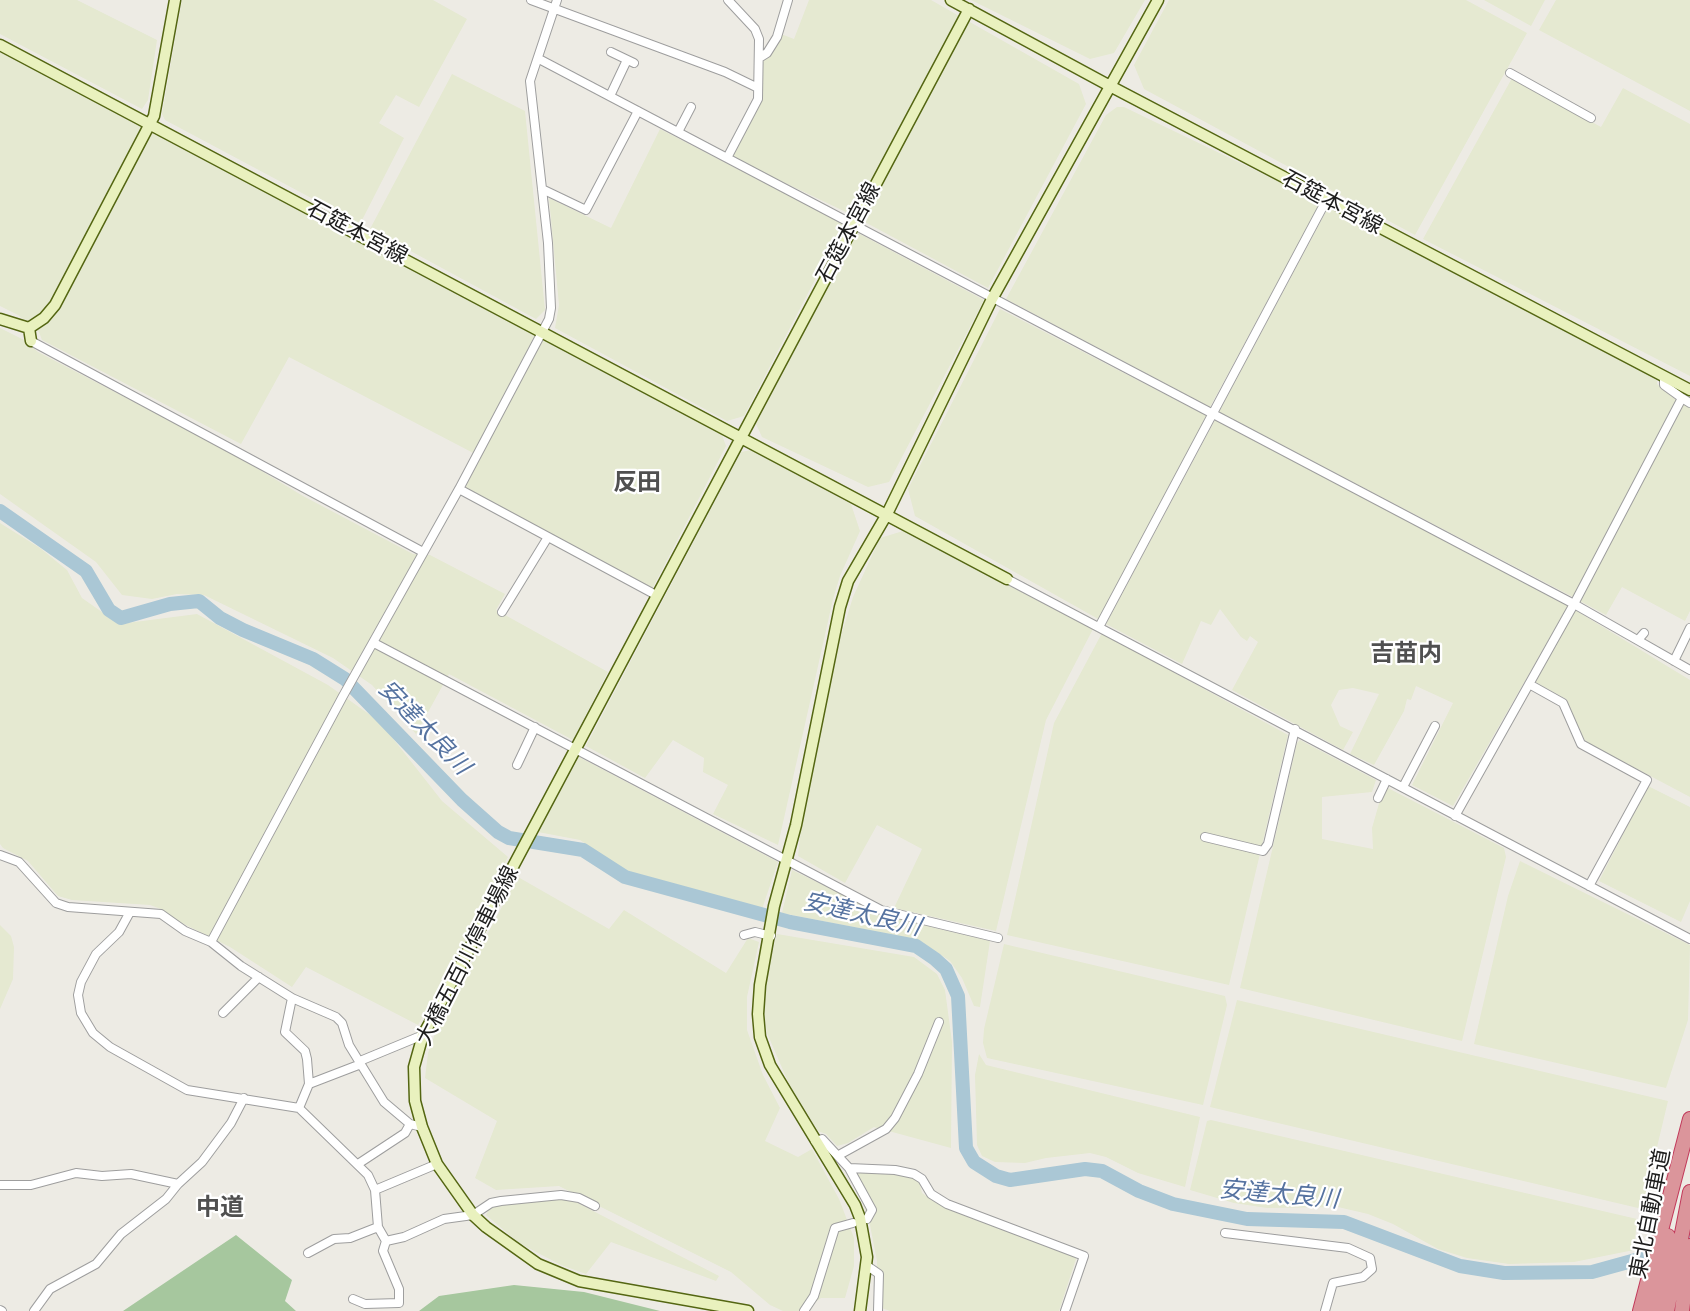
<!DOCTYPE html>
<meta charset="utf-8">
<style>
body{margin:0}
canvas{display:block;background:#edebe4}
</style>
<canvas width="1690" height="1311"></canvas>
<script>
const ctx = document.querySelector('canvas').getContext('2d');
ctx.lineJoin = 'round';
function fillPath(path, color) { ctx.fillStyle = color; ctx.fill(path, 'evenodd'); }
const toPath = rows => new Path2D(rows.map(r => 'M' + r).join(''));
function strokePath(path, color, width, dash) { ctx.strokeStyle = color; ctx.lineWidth = width; ctx.lineCap = dash ? 'butt' : 'round'; ctx.setLineDash(dash || []); ctx.stroke(path); }
function drawText(font, color, halo, rows, align = 'center') {
  ctx.font = font + ' Karla,"Noto Sans JP",sans-serif'; ctx.lineWidth = 4.5; ctx.setLineDash([]); ctx.textBaseline = 'middle'; ctx.strokeStyle = halo; ctx.fillStyle = color; for (const [text, x, y, turn = 0] of rows) {
    ctx.save(); ctx.translate(x, y); ctx.rotate((+turn || 0) * Math.PI / 180); ctx.textAlign = isNaN(turn) ? turn : align; if (halo) ctx.strokeText(text, 0, 0); ctx.fillText(text, 0, 0); ctx.restore();
  }
}
const farmland = toPath([
 [0,0,77,0,157,40,148,100,142,109,0,34],
 [182,0,433,0,467,19,419,107,396,95,379,123,404,138,360,224,165,120,162,114],
 [809,0,931,0,1079,84,1086,104,988,288,848,213,731,157,758,105,761,61,781,34,794,39],
 [971,0,1145,0,1114,53,1090,59],
 [1169,0,1466,0,1527,33,1415,235,1144,89,1134,65],
 [1484,0,1545,0,1531,26],
 [1556,0,1690,0,1690,111,1539,30],
 [0,52,722,435,726,446,652,589,465,488,481,457,289,357,241,444,42,340,39,332,18,315,0,306],
 [452,74,525,111,545,310,536,319,370,229],
 [1512,78,1601,127,1623,88,1690,124,1690,376,1423,239],
 [1117,107,1124,107,1321,202,1210,407,1006,299,1106,115],
 [660,129,844,224,744,416,727,421,555,328,559,305,549,198,611,228],
 [1329,206,1657,377,1657,384,1676,400,1573,597,1219,412],
 [856,232,984,300,889,482,868,487,762,437,756,424],
 [1000,309,1207,416,1100,620,915,516,908,489],
 [0,328,24,340,38,352,230,452,303,496,413,554,430,555,505,594,496,610,608,672,573,740,449,674,416,734,372,685,333,658,204,595,177,594,152,599,122,595,96,562,0,494],
 [1684,404,1690,408,1690,611,1685,621,1622,587,1606,615,1580,601],
 [1215,420,1568,606,1453,806,1412,785,1453,703,1416,686,1411,700,1407,699,1404,711,1374,765,1350,754,1379,694,1353,688,1339,690,1331,705,1340,726,1353,732,1343,750,1232,690,1258,642,1250,636,1247,641,1241,637,1220,609,1211,625,1201,621,1182,664,1106,624],
 [751,450,851,504,860,531,840,576,833,599,778,845,713,814,728,785,703,772,704,758,673,740,645,778,586,746,741,452],
 [0,523,40,548,67,570,82,598,119,624,197,614,328,685,380,722,442,801,508,857,466,940,418,1025,306,967,292,987,230,947,178,921,161,909,150,905,72,900,58,896,28,861,3,848,0,844],
 [903,531,1093,629,1046,720,996,931,894,908,922,849,877,825,845,883,798,856,803,811,840,639,853,597,880,538],
 [1575,610,1690,680,1690,797,1588,743,1583,738,1566,699,1535,682],
 [1102,633,1288,735,1229,985,1007,935,1054,723],
 [1300,740,1376,780,1372,792,1322,797,1322,839,1373,849,1372,828,1384,786,1504,848,1506,857,1462,1041,1240,988,1297,743],
 [579,757,778,862,762,909,641,878,628,872,580,840,538,832],
 [1648,786,1690,807,1690,901,1681,922,1599,881],
 [1520,861,1690,945,1688,1020,1666,1088,1474,1044,1508,896],
 [792,870,889,917,990,941,980,1007,974,1006,962,978,950,961,919,940,782,913],
 [518,877,609,929,624,910,726,973,748,938,759,942,747,997,747,1030,763,1075,780,1108,765,1141,798,1157,812,1149,839,1199,854,1238,854,1266,845,1298,821,1298,803,1311,783,1311,770,1305,731,1272,559,1186,496,1190,475,1178,497,1121,425,1078,428,1053,438,1026],
 [0,925,11,936,14,947,13,979,0,1009],
 [777,934,914,957,937,974,945,990,952,1042,951,1148,874,1127,848,1143,837,1146,826,1134,818,1131,789,1084,767,1033,763,1007,767,973],
 [1004,944,1225,996,1227,1005,1203,1105,987,1058,983,1043,984,1029],
 [1237,1000,1668,1101,1643,1206,1638,1208,1210,1107],
 [979,1054,986,1065,1200,1117,1185,1187,1138,1173,1106,1157,1090,1153,1046,1158,1025,1163,995,1162,982,1156,977,1145,975,1075],
 [1211,1120,1637,1219,1634,1250,1574,1262,1509,1264,1467,1258,1438,1249,1393,1224,1368,1214,1338,1207,1267,1208,1234,1203,1190,1190,1207,1121],
 [875,1170,909,1176,919,1181,922,1193,933,1201,1077,1256,1059,1311,890,1311,879,1307,876,1297,877,1261,869,1220,852,1175],
 [568,1198,719,1276,716,1281,611,1242,586,1274,561,1265,519,1243,486,1215,490,1208,496,1204]
]);
const forest = toPath([
 [236,1235,292,1280,285,1301,296,1311,123,1311],
 [514,1285,584,1292,660,1311,419,1311,439,1296]
]);
const river = toPath([
 [0,511,86,571,109,610,121,618,170,604,199,601,220,618,243,630,313,659,345,679,462,800,498,832,509,838,583,850,625,877,790,922,916,946,935,959,946,969,958,996,966,1148,974,1162,996,1176,1010,1180,1085,1169,1102,1171,1139,1191,1173,1204,1247,1219,1344,1222,1460,1266,1504,1273,1592,1272,1650,1256,1690,1236]
]);
const street = toPath([
 [531,0,725,72,758,88],
 [611,52,634,63],
 [759,58,767,53,777,37,788,0],
 [539,59,1574,604,1690,670],
 [1510,73,1591,118],
 [610,96,627,60],
 [678,132,691,107],
 [727,158,758,99,759,39,755,29,728,0],
 [542,189,586,210,638,111],
 [31,341,423,552],
 [1682,398,1690,403],
 [459,489,656,595],
 [1007,579,1690,939],
 [502,612,548,537],
 [1099,627,1327,199],
 [1638,640,1644,633],
 [374,643,881,910,998,938],
 [1674,661,1690,628],
 [1529,684,1563,703,1581,744,1647,780,1589,886],
 [517,765,535,727],
 [1403,787,1435,726],
 [1378,798,1387,779],
 [1455,816,1574,604,1682,398,1664,385,1664,377],
 [1205,837,1263,851,1268,844,1295,729],
 [0,855,19,862,56,903,68,907,161,914,185,931,211,942,241,966,292,998,336,1017,342,1023,349,1045,384,1102,410,1124,422,1127],
 [130,912,119,932,96,954,81,982,78,995,81,1013,93,1033,110,1047,187,1090,299,1108,368,1175,375,1190,378,1227,386,1241,404,1237,444,1219,473,1215,491,1203,501,1201,561,1195,579,1198,595,1206],
 [744,935,755,932,771,936],
 [211,942,343,696,459,489,549,319,551,308,548,243,530,81,557,0],
 [292,998,285,1032,305,1051,307,1059,309,1084,299,1108],
 [223,1013,259,977],
 [360,1061,423,1035],
 [309,1084,361,1064],
 [815,1141,822,1139,849,1168,895,1170,914,1174,922,1179,931,1194,947,1204,1084,1256,1065,1311],
 [839,1155,886,1129,895,1118,918,1074,939,1022],
 [358,1164,405,1133,410,1124],
 [849,1168,872,1210,867,1219],
 [0,1185,31,1185,76,1173,102,1176,131,1174,178,1184],
 [375,1190,437,1164],
 [1225,1233,1348,1248,1370,1258,1372,1269,1363,1277,1333,1283,1325,1311],
 [308,1253,334,1239,350,1238,378,1227],
 [866,1265,879,1274,878,1311],
 [353,1299,365,1304,399,1303,399,1289,383,1251,386,1241],
 [0,1310,2,1311],
 [34,1311,50,1289,96,1264,121,1234,166,1199,178,1184,202,1162,231,1123,244,1098],
 [804,1311,814,1296,835,1228,853,1223]
]);
const secondary = toPath([
 [951,0,1110,86,1690,390],
 [0,45,1007,579],
 [0,319,29,328,44,318,55,305,154,116,175,0],
 [29,328,31,341],
 [748,1311,579,1281,538,1264,486,1227,473,1215,437,1164,422,1127,415,1101,414,1067,423,1035,433,1017,969,9],
 [860,1311,867,1257,860,1218,855,1205,770,1065,760,1037,758,1014,760,985,774,906,796,825,840,607,848,581,887,514,992,299,1158,0]
]);
const highway = toPath([
 [1640,1311,1690,1119],
 [1654,1311,1668,1236],
 [1667,1311,1690,1192],
 [1682,1311,1690,1246]
]);
const streetNames = [
 ["石筵本宮線",1332,203,28],
 ["石筵本宮線",357,233,28],
 ["石筵本宮線",849,233,-62],
 ["大橋五百川停車場線",468,956,-63],
 ["東北自動車道",1651,1214,-79]
];
const neighbourhoodNames = [
 ["反田",637,483],
 ["吉苗内",1406,654],
 ["中道",220,1208]
];
const waterNames = [
 ["安達太良川",424,728,46],
 ["安達太良川",862,915,13],
 ["安達太良川",1279,1195,5]
];
fillPath(farmland, '#e5e9d1');
fillPath(forest, '#a6c79e');
strokePath(river, '#aac7d5', 14);
strokePath(street, '#9e9e9e', 10);
strokePath(secondary, '#546612', 13);
strokePath(highway, '#c23a5b', 16);
strokePath(street, '#fff', 8);
strokePath(secondary, '#e9f1be', 10);
strokePath(highway, '#db959b', 14);
drawText('22px', '#1d1d1d', '#fff', streetNames);
drawText('bold 24px', '#505050', '#fff', neighbourhoodNames);
drawText('italic 24px', '#5673a0', '#fff', waterNames);
</script>
